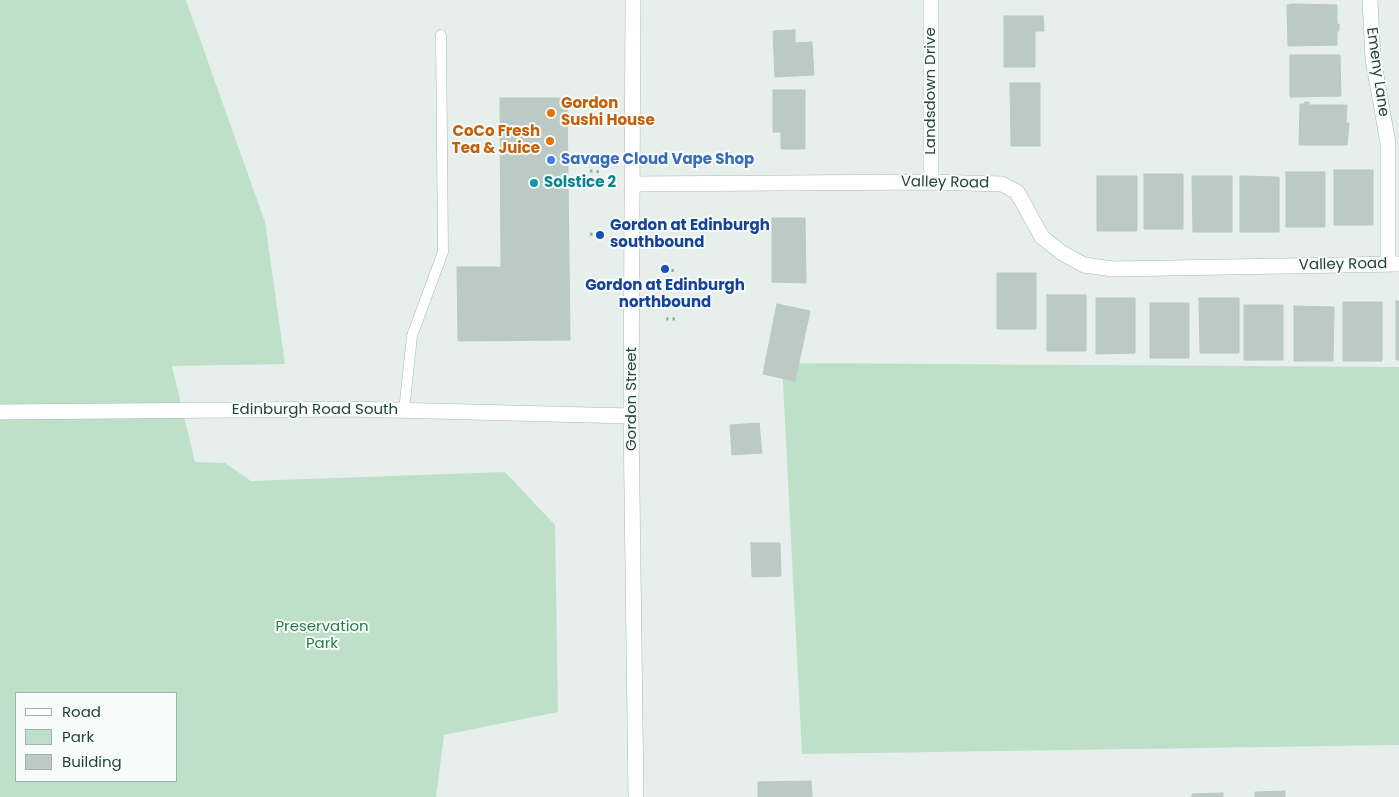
<!DOCTYPE html>
<style>
body{margin:0}
#map{position:relative;width:1399px;height:797px;overflow:hidden;background:#e6efeb;font-family:Poppins,sans-serif}
canvas{display:block}
.legend{position:absolute;left:15px;top:692px;width:162px;height:90px;box-sizing:border-box;background:#f7fbf9;border:1px solid #a3b1ad;margin:0;padding:6px 9px;list-style:none;font-size:15px;color:#24423a}
.legend li{display:flex;align-items:center;gap:10px;height:25px}
.legend b{width:25px;border:1px solid #a3b1ad}
</style>
<div id="map">
<canvas width="1399" height="797"></canvas>
<ul class="legend">
<li><b style="height:6px;background:#fff"></b>Road</li>
<li><b style="height:14px;background:#bfe0c8"></b>Park</li>
<li><b style="height:14px;background:#bbcac4"></b>Building</li>
</ul>
</div>
<script>
const ctx = document.querySelector('canvas').getContext('2d');
ctx.lineJoin = 'round';
function fillPath(path, color) { ctx.fillStyle = color; ctx.fill(path, 'evenodd'); }
const toPath = rows => new Path2D(rows.map(r => 'M' + r).join(''));
function strokePath(path, color, width, dash) { ctx.strokeStyle = color; ctx.lineWidth = width; ctx.lineCap = dash ? 'butt' : 'round'; ctx.setLineDash(dash || []); ctx.stroke(path); }
function drawText(font, color, halo, rows, align = 'center') {
  ctx.font = font + ' Poppins,sans-serif'; ctx.lineWidth = 4; ctx.setLineDash([]); ctx.textBaseline = 'middle'; ctx.strokeStyle = halo; ctx.fillStyle = color; for (const [text, x, y, turn = 0] of rows) {
    ctx.save(); ctx.translate(x, y); ctx.rotate((+turn || 0) * Math.PI / 180); ctx.textAlign = isNaN(turn) ? turn : align; if (halo) ctx.strokeText(text, 0, 0); ctx.fillText(text, 0, 0); ctx.restore();
  }
}
const green = toPath([
 [0,0,186,0,265,222,285,364,172,366,195,462,225,463,251,481,505,472,555,525,558,712,444,735,436,797,0,797],
 [16,693,176,693,176,781,16,781],
 [782,363,1399,367,1399,745,802,754]
]);
const building = toPath([
 [1293,4,1337,5,1337,24,1339,24,1339,31,1337,31,1337,45,1288,46,1287,5,1293,4],
 [1004,16,1043,16,1044,31,1035,31,1035,67,1004,67,1004,16],
 [795,30,795,43,812,42,814,75,775,77,773,31,795,30],
 [1290,55,1340,55,1341,96,1290,97,1290,55],
 [1010,83,1040,83,1040,146,1011,146,1010,83],
 [773,90,805,90,805,149,781,149,781,132,773,132,773,90],
 [500,98,567,98,570,340,458,341,457,267,501,267,500,98],
 [1305,102,1309,102,1309,105,1347,105,1346,123,1349,123,1347,145,1299,145,1300,104,1305,104,1305,102],
 [1334,170,1373,170,1373,225,1334,225,1334,170],
 [1286,172,1325,172,1325,227,1286,227,1286,172],
 [1144,174,1183,174,1183,229,1144,229,1144,174],
 [1097,176,1137,176,1137,231,1097,231,1097,176],
 [1192,176,1232,176,1232,232,1193,232,1192,176],
 [1240,176,1279,177,1279,232,1240,232,1240,176],
 [772,218,805,218,806,283,772,282,772,218],
 [997,273,1036,273,1036,329,997,329,997,273],
 [1047,295,1086,295,1086,351,1047,351,1047,295],
 [1096,298,1135,298,1135,353,1096,354,1096,298],
 [1199,298,1239,298,1239,353,1200,353,1199,298],
 [1396,301,1399,301,1399,360,1396,360,1396,301],
 [1343,302,1382,302,1382,361,1343,361,1343,302],
 [1150,303,1189,303,1189,358,1150,358,1150,303],
 [777,304,810,311,795,381,763,374,777,304],
 [1244,305,1283,305,1283,360,1244,360,1244,305],
 [1294,306,1334,307,1333,361,1294,361,1294,306],
 [759,423,762,453,732,455,730,425,759,423],
 [751,543,780,543,781,576,752,577,751,543],
 [811,781,812,797,758,797,758,782,811,781],
 [1285,791,1285,797,1255,797,1255,792,1285,791],
 [1223,793,1223,797,1192,797,1192,794,1223,793]
]);
const path = toPath([
 [590,171,601,172],
 [590,234,600,235],
 [665,269,676,271],
 [666,319,677,319]
]);
const service = toPath([
 [404,411,412,336,443,252,441,35]
]);
const minor = toPath([
 [1370,0,1373,59,1388,143,1388,264],
 [931,182,931,0],
 [634,184,931,182,1002,184,1017,192,1042,237,1062,253,1084,265,1113,269,1399,264]
]);
const secondary = toPath([
 [633,0,631,416,636,797],
 [0,412,350,409,631,416]
]);
const markers = [
 [551,113,5,"#e8710a"],
 [550,141,5,"#e8710a"],
 [551,160,5,"#3f7fe0"],
 [534,183,5,"#0f9aa8"],
 [600,235,5,"#1a4fb4"],
 [665,269,5,"#1a4fb4"]
];
const streetNames = [
 ["Emeny Lane",1377,72,82],
 ["Landsdown Drive",931,91,-90],
 ["Valley Road",945,183,1],
 ["Valley Road",1343,265,-1],
 ["Gordon Street",632,399,-90],
 ["Edinburgh Road South",315,410]
];
const foodNames = [
 ["Gordon",561,104],
 ["Sushi House",561,121],
 ["CoCo Fresh",540,132,"right"],
 ["Tea & Juice",540,149,"right"]
];
const shopNames = [
 ["Savage Cloud Vape Shop",561,160]
];
const cultureNames = [
 ["Solstice 2",544,183]
];
const transitNames = [
 ["Gordon at Edinburgh",610,226],
 ["southbound",610,243],
 ["Gordon at Edinburgh",665,286,"center"],
 ["northbound",665,303,"center"]
];
const parkNames = [
 ["Preservation",322,627],
 ["Park",322,644]
];
fillPath(green, '#bfe0c8');
fillPath(building, '#bbcac4');
strokePath(building, '#b8c9c2', 1);
strokePath(service, '#a8b8b2', 11);
strokePath(minor, '#a8b8b2', 16);
strokePath(secondary, '#a4bbb3', 16);
strokePath(path, '#86b3a5', 3, [2.5, 4]);
strokePath(service, '#fff', 10);
strokePath(minor, '#fff', 15);
strokePath(secondary, '#fff', 15);
for (const [x, y, r, color] of markers) { const dot = new Path2D(); dot.arc(x, y, r, 0, 2 * Math.PI); ctx.fillStyle = color; ctx.fill(dot); strokePath(dot, '#f7fbf9', 2); }
drawText('15px', '#24423a', '#f7fbf9', streetNames);
drawText('bold 15px', '#c56008', '#f7fbf9', foodNames, 'left');
drawText('bold 15px', '#366cbe', '#f7fbf9', shopNames, 'left');
drawText('bold 15px', '#0d838f', '#f7fbf9', cultureNames, 'left');
drawText('bold 15px', '#164399', '#f7fbf9', transitNames, 'left');
drawText('15px', '#2d7a4b', '#f7fbf9', parkNames);
</script>
